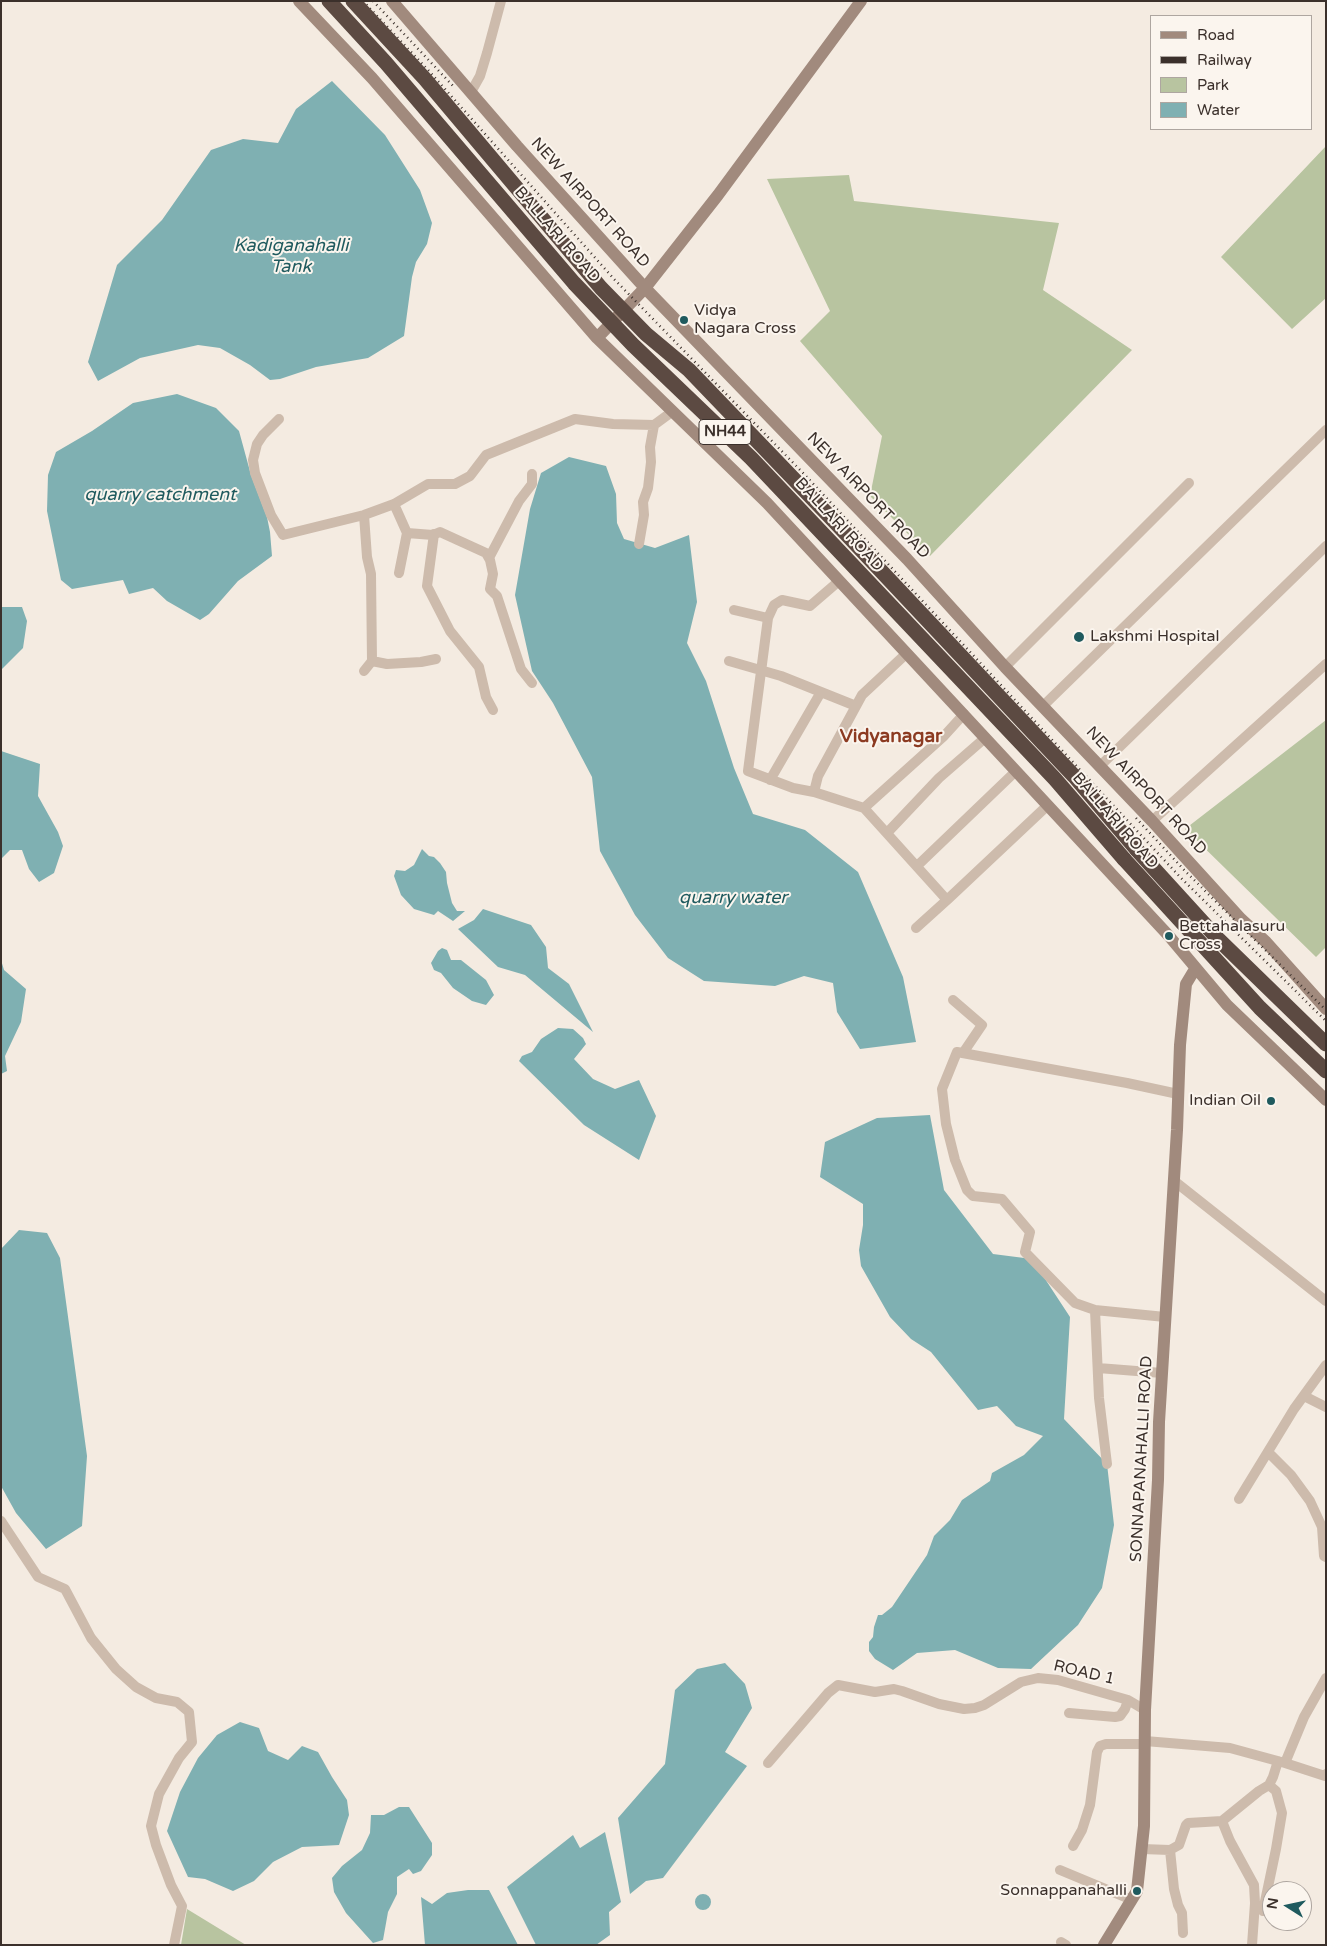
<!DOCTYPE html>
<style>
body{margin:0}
#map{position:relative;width:1327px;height:1946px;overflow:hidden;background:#f4ebe1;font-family:"Varela Round",sans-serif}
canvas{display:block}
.frame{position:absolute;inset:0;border:2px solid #3b302b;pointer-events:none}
.legend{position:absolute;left:1150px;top:15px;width:162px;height:115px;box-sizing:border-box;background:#fbf5ee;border:1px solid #aea6a0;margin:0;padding:6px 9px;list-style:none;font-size:15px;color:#3b302b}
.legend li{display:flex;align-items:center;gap:10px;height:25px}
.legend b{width:25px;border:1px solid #aea6a0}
.north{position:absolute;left:1262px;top:1881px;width:50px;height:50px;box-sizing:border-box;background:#fbf5ee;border:1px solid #aea6a0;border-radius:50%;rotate:280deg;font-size:14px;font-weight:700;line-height:20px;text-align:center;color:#3b302b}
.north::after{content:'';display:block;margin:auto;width:18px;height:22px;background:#1f5a5e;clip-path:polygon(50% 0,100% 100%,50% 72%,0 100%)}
</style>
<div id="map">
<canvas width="1327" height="1946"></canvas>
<div class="frame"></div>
<ul class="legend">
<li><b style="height:6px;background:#a18a7d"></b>Road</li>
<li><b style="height:6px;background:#3b302b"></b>Railway</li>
<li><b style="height:14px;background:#b8c4a0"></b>Park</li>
<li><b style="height:14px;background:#7fb0b2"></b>Water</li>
</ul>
<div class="north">N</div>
</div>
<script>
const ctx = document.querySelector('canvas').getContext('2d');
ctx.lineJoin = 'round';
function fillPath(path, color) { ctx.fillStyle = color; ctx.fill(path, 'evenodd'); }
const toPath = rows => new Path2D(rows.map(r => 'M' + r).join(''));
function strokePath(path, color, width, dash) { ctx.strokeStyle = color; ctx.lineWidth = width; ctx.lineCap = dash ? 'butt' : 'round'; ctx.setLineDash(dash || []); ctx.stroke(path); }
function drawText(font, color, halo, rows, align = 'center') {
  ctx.font = font + ' "Varela Round",sans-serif'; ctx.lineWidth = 4; ctx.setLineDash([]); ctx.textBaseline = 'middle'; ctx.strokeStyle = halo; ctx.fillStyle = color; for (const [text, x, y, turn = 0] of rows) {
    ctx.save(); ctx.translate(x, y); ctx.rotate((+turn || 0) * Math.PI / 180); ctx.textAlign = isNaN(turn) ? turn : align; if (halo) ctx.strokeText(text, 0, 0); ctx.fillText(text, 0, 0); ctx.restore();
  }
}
const green = toPath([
 [1326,146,1326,298,1292,329,1221,257],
 [849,175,854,201,1059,223,1043,290,1132,350,930,556,870,496,882,436,800,341,830,311,767,179],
 [1326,720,1326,947,1316,957,1185,829],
 [187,1909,246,1945,181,1945]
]);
const water = toPath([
 [332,81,385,135,420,190,432,223,427,244,416,262,412,277,404,336,368,358,316,367,280,379,270,380,250,365,220,348,198,345,140,358,98,381,88,362,117,265,162,220,211,150,243,139,278,143,296,109],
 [177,394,216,408,239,431,251,475,267,517,270,532,272,556,238,581,209,614,200,620,167,601,153,588,129,594,123,580,72,589,61,580,47,511,48,475,56,452,92,431,133,403],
 [569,457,606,466,616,494,617,523,624,539,655,548,689,535,697,602,687,643,706,681,734,768,753,814,805,830,858,872,903,977,916,1042,860,1049,837,1012,833,983,804,976,775,986,704,981,668,958,635,915,600,851,592,777,553,703,532,671,515,595,530,509,541,473],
 [1,607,22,607,27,621,23,648,1,670],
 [1,751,40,764,38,796,58,832,63,846,54,873,39,882,29,869,22,850,10,850,1,859],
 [422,849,429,856,434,857,440,863,446,872,447,883,452,903,457,911,465,911,453,921,438,911,434,915,414,909,401,895,394,876,396,870,405,871,414,865],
 [483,909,531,925,546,947,548,968,569,984,593,1032,525,975,498,967,458,929,474,920],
 [442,948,447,950,451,960,461,960,486,980,494,995,486,1005,472,1001,453,988,441,973,434,970,431,963,438,951],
 [1,960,4,970,26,989,21,1022,5,1056,7,1071,1,1074],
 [558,1028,573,1029,583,1038,586,1044,574,1059,593,1079,615,1089,639,1080,656,1116,639,1160,584,1125,519,1061,522,1056,532,1052,541,1039],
 [930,1115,944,1190,993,1254,1032,1259,1070,1317,1064,1419,1107,1464,1114,1525,1102,1588,1078,1625,1031,1669,998,1668,955,1650,917,1653,893,1670,875,1659,869,1651,869,1642,873,1637,874,1627,878,1615,882,1615,892,1607,927,1555,934,1536,950,1520,962,1500,990,1481,992,1473,1024,1455,1043,1436,1016,1426,997,1406,978,1410,931,1352,911,1339,890,1317,861,1266,859,1250,863,1225,863,1204,820,1177,825,1142,877,1118],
 [19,1230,47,1233,60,1258,87,1456,82,1526,46,1549,16,1513,1,1486,1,1249],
 [725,1663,745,1684,752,1708,725,1752,747,1766,663,1878,646,1881,630,1894,618,1818,665,1764,675,1690,697,1669],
 [240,1722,259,1728,268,1751,288,1760,302,1746,318,1752,332,1777,347,1800,349,1815,339,1845,302,1847,273,1862,254,1881,233,1891,205,1879,188,1877,167,1831,180,1792,198,1758,217,1735],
 [399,1807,409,1807,432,1843,432,1855,421,1871,413,1874,409,1869,397,1877,397,1894,388,1912,383,1940,373,1943,346,1913,334,1892,332,1878,342,1866,362,1850,370,1833,371,1815,384,1815],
 [605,1832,621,1902,609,1912,610,1935,596,1945,536,1945,507,1887,573,1835,580,1848],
 [468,1890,489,1890,518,1945,425,1945,421,1897,432,1904,447,1893],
 '695 1902a8 8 0 1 1 16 0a8 8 0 1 1-16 0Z'
]);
const street = toPath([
 [471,92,480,76,487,53,501,1],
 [279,419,263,435,257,444,253,460,255,473,271,515,283,535,364,515,394,504,428,484,455,484,470,476,486,455,575,419,613,424,654,425,669,414],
 [394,504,407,533,433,535,440,532,486,553,490,560,493,574,490,589,497,596,521,669,532,683],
 [434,534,427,586,450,631,479,667,486,697,493,710],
 [639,544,644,515,643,502,648,488,651,462,650,447,654,425],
 [489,558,519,501,532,484,532,474],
 [399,573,407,533],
 [734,610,768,618],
 [907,653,862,695,818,776,814,792,864,808,947,900,1048,805],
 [372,661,387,664,421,662,436,659],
 [729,661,781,676,821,692],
 [1005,667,1189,483],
 [364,671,372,661,371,574,367,557,364,515],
 [1043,706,1326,430],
 [1100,766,1326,546],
 [770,780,821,692,856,706],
 [814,792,793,788,748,771,768,618,774,605,782,600,810,606,839,581],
 [864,808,944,736,964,714],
 [1152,821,1326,664],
 [887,833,939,778,985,738],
 [917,866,1016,771],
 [916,928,947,900],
 [953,1000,982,1025,963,1053],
 [1173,1180,1326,1301],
 [1095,1310,1075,1303,1025,1252,1030,1232,1002,1199,973,1196,967,1190,955,1160,946,1124,942,1089,957,1052,1127,1083,1178,1094],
 [1098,1368,1162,1373],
 [1304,1396,1326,1407],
 [1268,1452,1291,1475,1310,1501,1322,1527,1324,1556,1326,1557],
 [1107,1464,1099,1398,1095,1310,1165,1317],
 [1239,1499,1294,1409,1326,1365],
 [1,1521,38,1577,65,1589,91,1638,116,1669,136,1687,156,1698,177,1702,189,1712,192,1742,179,1758,159,1794,151,1826,156,1845,171,1885,182,1906,174,1945],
 [1069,1713,1115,1717,1120,1716,1125,1709,1128,1700],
 [1145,1741,1230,1748,1285,1763,1304,1717,1326,1678],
 [768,1763,828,1693,838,1685,875,1692,894,1689,902,1691,939,1704,964,1709,975,1708,984,1705,1021,1682,1038,1678,1058,1680,1128,1700,1145,1710],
 [1285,1763,1325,1776,1326,1774],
 [1073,1846,1082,1830,1090,1805,1097,1752,1100,1746,1106,1744,1145,1744],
 [1142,1849,1170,1850,1179,1845,1186,1825,1188,1823,1222,1821],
 [1170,1850,1174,1889,1178,1905,1182,1913,1183,1933],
 [1060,1870,1132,1900],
 [1263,1911,1276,1849,1282,1813,1276,1791,1269,1785],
 [1061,1942,1066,1945],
 [1252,1945,1255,1903,1254,1885,1230,1841,1222,1821,1259,1791,1269,1785,1273,1777,1278,1761]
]);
const secondary = toPath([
 [299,1,372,78,597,338,767,503,1169,936,1227,1005,1326,1100],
 [392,1,517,146,645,288,907,559,1005,667,1152,821,1241,919,1266,942,1326,1009],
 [597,338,645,288,718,195,861,1],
 [1104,1945,1137,1891,1144,1826,1145,1710,1158,1480,1159,1422,1177,1130,1180,1045,1186,984,1195,969]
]);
const highway = toPath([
 [1137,850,1219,940,1326,1044],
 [1124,859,1260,1008,1326,1071]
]);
const rail = toPath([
 [363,1,429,71,614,279,805,475,1181,878,1326,1021],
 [373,1,454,87],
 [1136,818,1186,872,1326,1010]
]);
const highwayBridge = toPath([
 [329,1,386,63,574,283,633,345,751,458,1055,779,1124,859],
 [353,1,425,79,601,288,646,334,689,370,835,522,1074,776,1137,850]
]);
const markers = [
 [684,320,5,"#1f5a5e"],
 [1079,637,6,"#1f5a5e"],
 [1169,936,5,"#1f5a5e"],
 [1271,1101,5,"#1f5a5e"],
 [1137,1891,5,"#1f5a5e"]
];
const shields = [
 [725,432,52]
];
const shieldNames = [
 ["NH44",725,432]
];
const streetNames = [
 ["NEW AIRPORT ROAD",590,203,48],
 ["BALLARI ROAD",557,235,49],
 ["NEW AIRPORT ROAD",868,496,46],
 ["BALLARI ROAD",839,525,47],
 ["NEW AIRPORT ROAD",1146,791,47],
 ["BALLARI ROAD",1115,821,49],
 ["SONNAPANAHALLI ROAD",1142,1459,-87],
 ["ROAD 1",1084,1673,13]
];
const poiNames = [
 ["Vidya",694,311],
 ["Nagara Cross",694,329],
 ["Lakshmi Hospital",1090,637],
 ["Bettahalasuru",1179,927],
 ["Cross",1179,945],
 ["Indian Oil",1261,1101,"right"],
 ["Sonnappanahalli",1127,1891,"right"]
];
const waterNames = [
 ["Kadiganahalli",291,246],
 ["Tank",291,267],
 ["quarry catchment",160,495],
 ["quarry water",733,898]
];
const quarterNames = [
 ["Vidyanagar",891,737]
];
fillPath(green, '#b8c4a0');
fillPath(water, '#7fb0b2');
strokePath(street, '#cdbbac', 10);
strokePath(secondary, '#a18a7d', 12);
strokePath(highway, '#5c4a42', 15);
strokePath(rail, '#3b302b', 2.5, [1, 4]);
strokePath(highwayBridge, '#5c4a42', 15);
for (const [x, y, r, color] of markers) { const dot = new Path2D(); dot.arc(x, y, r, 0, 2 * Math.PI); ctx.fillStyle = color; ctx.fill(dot); strokePath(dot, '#fbf5ee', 2); }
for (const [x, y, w] of shields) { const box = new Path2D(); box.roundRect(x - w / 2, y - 12.5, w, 25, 4); ctx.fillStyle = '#fbf5ee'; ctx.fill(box); strokePath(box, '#3b302b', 1); }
drawText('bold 15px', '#3b302b', null, shieldNames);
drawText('16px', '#3b302b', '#fbf5ee', streetNames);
drawText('16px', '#3b302b', '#fbf5ee', poiNames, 'left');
drawText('italic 18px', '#1f5a5e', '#fbf5ee', waterNames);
drawText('bold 19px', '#8c3b22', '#fbf5ee', quarterNames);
</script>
